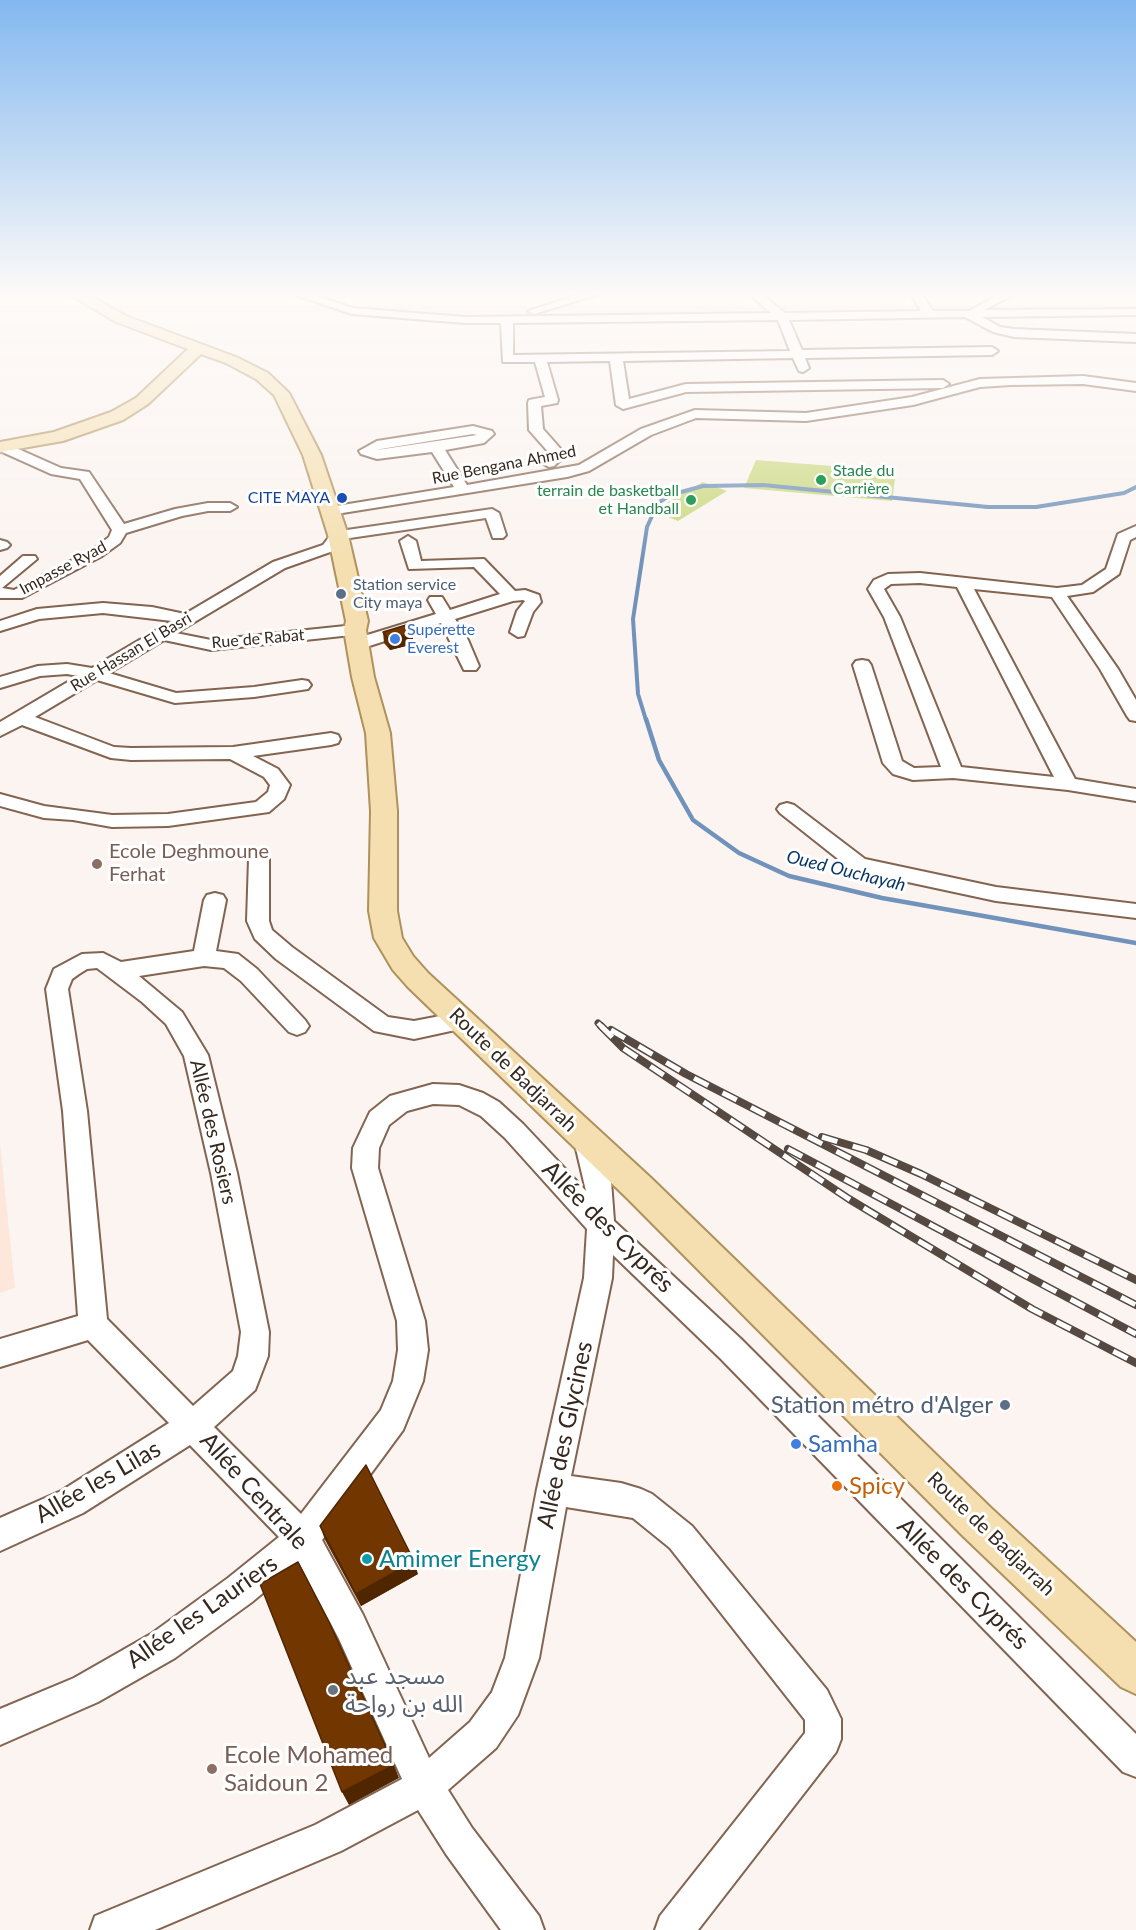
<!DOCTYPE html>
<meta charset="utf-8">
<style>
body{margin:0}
canvas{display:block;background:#fbf4f0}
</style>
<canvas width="1136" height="1930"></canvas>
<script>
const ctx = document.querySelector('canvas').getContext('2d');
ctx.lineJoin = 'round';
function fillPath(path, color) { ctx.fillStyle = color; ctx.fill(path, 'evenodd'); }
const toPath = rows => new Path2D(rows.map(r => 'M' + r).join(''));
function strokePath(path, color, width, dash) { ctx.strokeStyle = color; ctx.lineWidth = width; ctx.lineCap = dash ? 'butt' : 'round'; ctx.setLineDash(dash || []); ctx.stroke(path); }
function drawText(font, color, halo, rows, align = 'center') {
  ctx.font = font + ' Lato,"Noto Sans Arabic",sans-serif'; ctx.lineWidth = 6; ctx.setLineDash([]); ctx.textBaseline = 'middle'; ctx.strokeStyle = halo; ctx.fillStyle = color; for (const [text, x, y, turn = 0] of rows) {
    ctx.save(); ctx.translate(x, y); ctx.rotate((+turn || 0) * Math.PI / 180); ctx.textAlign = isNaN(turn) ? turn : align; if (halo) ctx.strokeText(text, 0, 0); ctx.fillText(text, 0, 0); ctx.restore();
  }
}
const commercial = toPath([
 [0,1143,15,1288,0,1293]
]);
const green = toPath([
 [756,460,896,471,892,501,744,488],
 [703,482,727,491,678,521,653,511]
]);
const streamFar1 = toPath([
 [646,720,638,694,633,619,647,527,658,503,670,495,703,486,763,485,988,507,1036,507,1124,493,1136,487]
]);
const stream = toPath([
 [646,719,659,760,693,820,739,853,789,876,882,898,1136,943]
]);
const minor = toPath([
 [290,293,308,293,353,308,465,317,771,313,748,293,760,293,785,313,921,311,910,293,921,293,933,311,969,311,1002,293,1017,293,984,310,1136,309,1136,315,982,317,1000,327,1014,329,1136,334,1136,342,1014,337,993,332,965,317,789,320,802,350,992,347,998,351,992,355,805,358,809,368,803,372,799,371,793,358,623,361,629,399,686,384,943,380,949,384,943,388,686,392,623,409,616,405,610,361,547,362,558,400,557,403,541,406,543,429,566,455,554,466,549,467,542,463,551,455,529,430,528,403,529,400,545,397,535,362,503,362,501,323,465,323,352,314,290,293],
 [778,320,790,351,513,355,513,323,778,320],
 [584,293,602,293,534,314,528,311,584,293],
 [1083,376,1136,383,1136,391,1083,384,1011,385,980,387,913,405,806,421,696,418,651,435,589,471,567,477,330,515,323,511,330,507,454,487,432,452,377,459,361,454,359,451,377,441,473,426,492,431,494,434,484,443,445,450,467,485,579,465,641,429,695,410,806,413,912,397,980,379,1083,376],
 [473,434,477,435,377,450,381,449,473,434],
 [0,443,7,444,61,468,89,472,124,524,175,509,208,503,230,503,237,507,230,511,208,511,182,516,126,533,120,543,102,556,22,598,0,598,0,576,23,556,35,556,37,559,2,588,14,590,92,550,109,537,112,530,80,479,51,474,0,451,0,443],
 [326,490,331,491,333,494,331,497,266,503,259,499,266,495,326,490],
 [492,509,499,513,506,535,503,538,493,538,486,518,343,539,333,551,285,568,176,633,211,640,355,625,363,630,361,634,211,650,164,640,109,673,176,693,254,687,302,680,308,681,311,685,308,689,254,697,175,703,97,680,35,717,114,747,131,748,233,747,331,733,338,735,340,739,338,743,331,745,253,756,278,769,290,785,284,799,269,812,168,826,112,827,73,820,44,818,0,806,0,794,44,806,112,815,168,814,256,802,268,792,270,785,264,777,230,759,131,760,111,758,22,725,0,736,0,722,78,676,67,674,40,676,0,688,0,677,38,666,67,664,92,668,172,621,103,613,39,619,0,631,0,621,37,609,103,603,152,607,185,614,273,562,323,545,333,532,492,509],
 [1136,526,1136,537,1130,540,1119,574,1093,592,1067,596,1118,669,1136,700,1136,721,1130,720,1127,716,1100,669,1052,597,974,589,1075,779,1136,789,1136,801,1068,790,953,778,913,780,893,774,883,763,853,665,856,661,862,660,868,661,871,665,902,761,914,768,941,767,884,617,868,589,874,580,888,574,920,573,1057,588,1082,585,1106,569,1118,534,1136,526],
 [920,583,957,587,1054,777,961,767,900,617,884,589,891,584,920,583],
 [408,536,416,541,421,561,484,559,515,591,525,590,539,595,541,602,533,612,524,636,518,637,510,632,517,611,525,601,523,600,513,601,455,619,468,640,479,666,476,670,464,670,441,623,363,648,351,648,348,644,351,640,436,614,428,600,430,597,442,597,450,610,500,594,474,567,409,569,400,541,408,536],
 [0,540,7,542,10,545,7,548,0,550,0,540],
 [787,803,794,805,865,859,996,887,1136,904,1136,918,996,901,852,870,780,813,777,809,780,805,787,803],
 [259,852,266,854,269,859,269,921,272,930,292,947,388,1017,414,1021,461,1012,469,1015,473,1021,469,1027,414,1039,374,1031,276,959,255,939,247,921,249,859,252,854,259,852],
 [215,893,223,895,226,900,216,951,238,954,257,969,305,1020,309,1026,305,1032,297,1035,289,1032,241,981,224,968,204,966,139,976,182,1012,208,1055,237,1173,269,1332,268,1356,255,1390,214,1427,301,1514,381,1410,393,1381,398,1350,397,1321,352,1168,353,1148,370,1112,390,1096,433,1084,459,1085,483,1093,499,1102,523,1124,586,1191,574,1140,578,1133,587,1130,596,1133,611,1181,614,1221,741,1339,1136,1734,1136,1777,1123,1772,721,1359,613,1255,612,1278,571,1476,621,1483,641,1489,652,1494,692,1526,827,1690,841,1719,841,1739,836,1752,698,1930,655,1930,660,1916,805,1733,805,1720,670,1548,633,1518,566,1507,539,1658,518,1715,496,1748,448,1790,472,1828,539,1916,544,1930,501,1930,446,1854,418,1810,341,1851,155,1930,90,1930,95,1916,315,1825,402,1779,339,1639,299,1563,252,1602,175,1658,98,1702,0,1745,0,1709,74,1678,151,1634,228,1578,279,1537,190,1445,83,1513,0,1551,0,1518,61,1491,169,1423,88,1340,0,1367,0,1339,78,1316,63,1111,46,989,54,969,82,954,103,953,121,962,194,951,204,900,207,895,215,893],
 [97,968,142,1002,166,1024,184,1056,211,1173,241,1332,238,1356,233,1371,193,1406,107,1319,87,1111,68,989,72,979,79,974,87,969,97,968],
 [433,1104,459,1105,481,1116,505,1138,587,1229,584,1278,537,1489,505,1658,492,1692,470,1722,429,1758,363,1615,322,1540,403,1430,423,1381,428,1350,425,1321,378,1168,379,1148,389,1125,407,1111,433,1104]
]);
const major = toPath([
 [67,293,85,293,126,316,236,357,268,373,289,393,321,455,348,535,368,621,366,630,374,677,390,733,397,811,397,911,402,938,413,956,428,973,651,1178,991,1508,1136,1642,1136,1694,1121,1687,963,1536,627,1198,408,987,393,970,374,938,369,911,371,811,366,733,352,677,344,630,346,621,328,535,303,455,274,395,256,379,226,363,201,354,148,404,123,420,63,441,0,452,0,442,54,432,111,412,136,398,188,349,116,322,67,293]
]);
const railFar1 = toPath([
 [598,1023,603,1028]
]);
const rail = toPath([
 [601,1026,623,1048,849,1199,1032,1309,1136,1363],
 [611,1030,686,1074,1136,1305],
 [822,1137,866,1150,921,1174,1136,1280],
 [788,1149,1136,1334]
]);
const wall = toPath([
 [383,632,412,633,414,644,390,650,384,643],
 [320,1526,418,1574,361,1606,325,1540]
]);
const shadedWall = toPath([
 [412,633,414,644,390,650,388,639],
 [414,1561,418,1574,361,1606,356,1594],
 [394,1765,399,1778,349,1805,342,1792]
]);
const building = toPath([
 [406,625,412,633,388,639,383,632,406,625],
 [366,1465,414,1561,356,1594,320,1526,366,1465],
 [298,1562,330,1624,394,1765,342,1792,260,1584,298,1562]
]);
const markers = [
 [821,480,6,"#2e9e5b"],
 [342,498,6,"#1a4fb4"],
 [691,500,6,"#2e9e5b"],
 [341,594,6,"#5c6f8a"],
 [395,639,6,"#3f7fe0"],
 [97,864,6,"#8d6e63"],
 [1005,1405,6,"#5c6f8a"],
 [796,1444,6,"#3f7fe0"],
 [837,1486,6,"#e8710a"],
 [367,1559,6,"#0f9aa8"],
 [333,1690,6,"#6b7280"],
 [212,1769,6,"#8d6e63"]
];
const farStreetnames = [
 ["Rue Bengana Ahmed",504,465,-11],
 ["Impasse Ryad",63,568,-28],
 ["Rue de Rabat",258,639,-5],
 ["Rue Hassan El Basri",131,652,-31]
];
const farLeisurenames = [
 ["Stade du",833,471],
 ["Carrière",833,489],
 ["terrain de basketball",679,491,"right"],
 ["et Handball",679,509,"right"]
];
const farTransitnames = [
 ["CITE MAYA",330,498]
];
const farServicenames = [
 ["Station service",353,585],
 ["City maya",353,603]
];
const farShopnames = [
 ["Superette",407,630],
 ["Everest",407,648]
];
const farWaternames = [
 ["Oued Ouchayah",846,871,14]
];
const educationNames = [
 ["Ecole Deghmoune",109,852],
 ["Ferhat",109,875]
];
const streetNames = [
 ["Route de Badjarrah",513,1070,44],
 ["Allée des Rosiers",213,1132,77],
 ["Route de Badjarrah",991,1534,44]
];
const nearStreetnames = [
 ["Allée des Cyprés",608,1227,45],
 ["Allée des Glycines",565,1435,-78],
 ["Allée les Lilas",98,1482,-30],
 ["Allée Centrale",254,1491,48],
 ["Allée des Cyprés",963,1584,45],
 ["Allée les Lauriers",202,1612,-35]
];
const nearServicenames = [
 ["Station métro d'Alger",993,1405]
];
const nearShopnames = [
 ["Samha",808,1444]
];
const nearFoodnames = [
 ["Spicy",849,1486]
];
const nearCulturenames = [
 ["Amimer Energy",379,1559]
];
const nearWorshipnames = [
 ["مسجد عبد",345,1676],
 ["الله بن رواحة",345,1704]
];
const nearEducationnames = [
 ["Ecole Mohamed",224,1755],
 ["Saidoun 2",224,1783]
];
fillPath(commercial, '#fde7da');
fillPath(green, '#cbd980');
strokePath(streamFar1, '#7192ba', 4);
strokePath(stream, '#7192ba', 4.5);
strokePath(minor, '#836451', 4);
strokePath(major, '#ae915b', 4);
fillPath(minor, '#fff');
fillPath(major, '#f5dfb0');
strokePath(railFar1, '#554941', 7);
strokePath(rail, '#554941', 8);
strokePath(railFar1, '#fff', 4.5, [13]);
strokePath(rail, '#fff', 5, [16]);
fillPath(wall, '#622e00');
fillPath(shadedWall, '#502600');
fillPath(building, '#723600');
strokePath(building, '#502600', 1.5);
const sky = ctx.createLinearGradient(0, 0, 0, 564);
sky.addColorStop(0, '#83b8f0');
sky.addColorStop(0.52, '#fdfaf8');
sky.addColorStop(1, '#fdfaf800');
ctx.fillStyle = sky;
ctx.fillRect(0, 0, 1136, 564);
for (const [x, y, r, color] of markers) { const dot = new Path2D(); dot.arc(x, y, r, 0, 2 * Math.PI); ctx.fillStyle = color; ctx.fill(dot); strokePath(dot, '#fff', 2); }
drawText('16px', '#35281f', '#fff', farStreetnames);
drawText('16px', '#27864d', '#fff', farLeisurenames, 'left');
drawText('16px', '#164399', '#fff', farTransitnames, 'right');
drawText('16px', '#4e5e75', '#fff', farServicenames, 'left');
drawText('16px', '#366cbe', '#fff', farShopnames, 'left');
drawText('italic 18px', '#083766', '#fff', farWaternames);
drawText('20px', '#785e54', '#fff', educationNames, 'left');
drawText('20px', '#35281f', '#fff', streetNames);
drawText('24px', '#35281f', '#fff', nearStreetnames);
drawText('24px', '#4e5e75', '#fff', nearServicenames, 'right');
drawText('24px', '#366cbe', '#fff', nearShopnames, 'left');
drawText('24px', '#c56008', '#fff', nearFoodnames, 'left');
drawText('24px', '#0d838f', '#fff', nearCulturenames, 'left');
drawText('24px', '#5b616d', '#fff', nearWorshipnames, 'left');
drawText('24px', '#785e54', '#fff', nearEducationnames, 'left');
</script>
